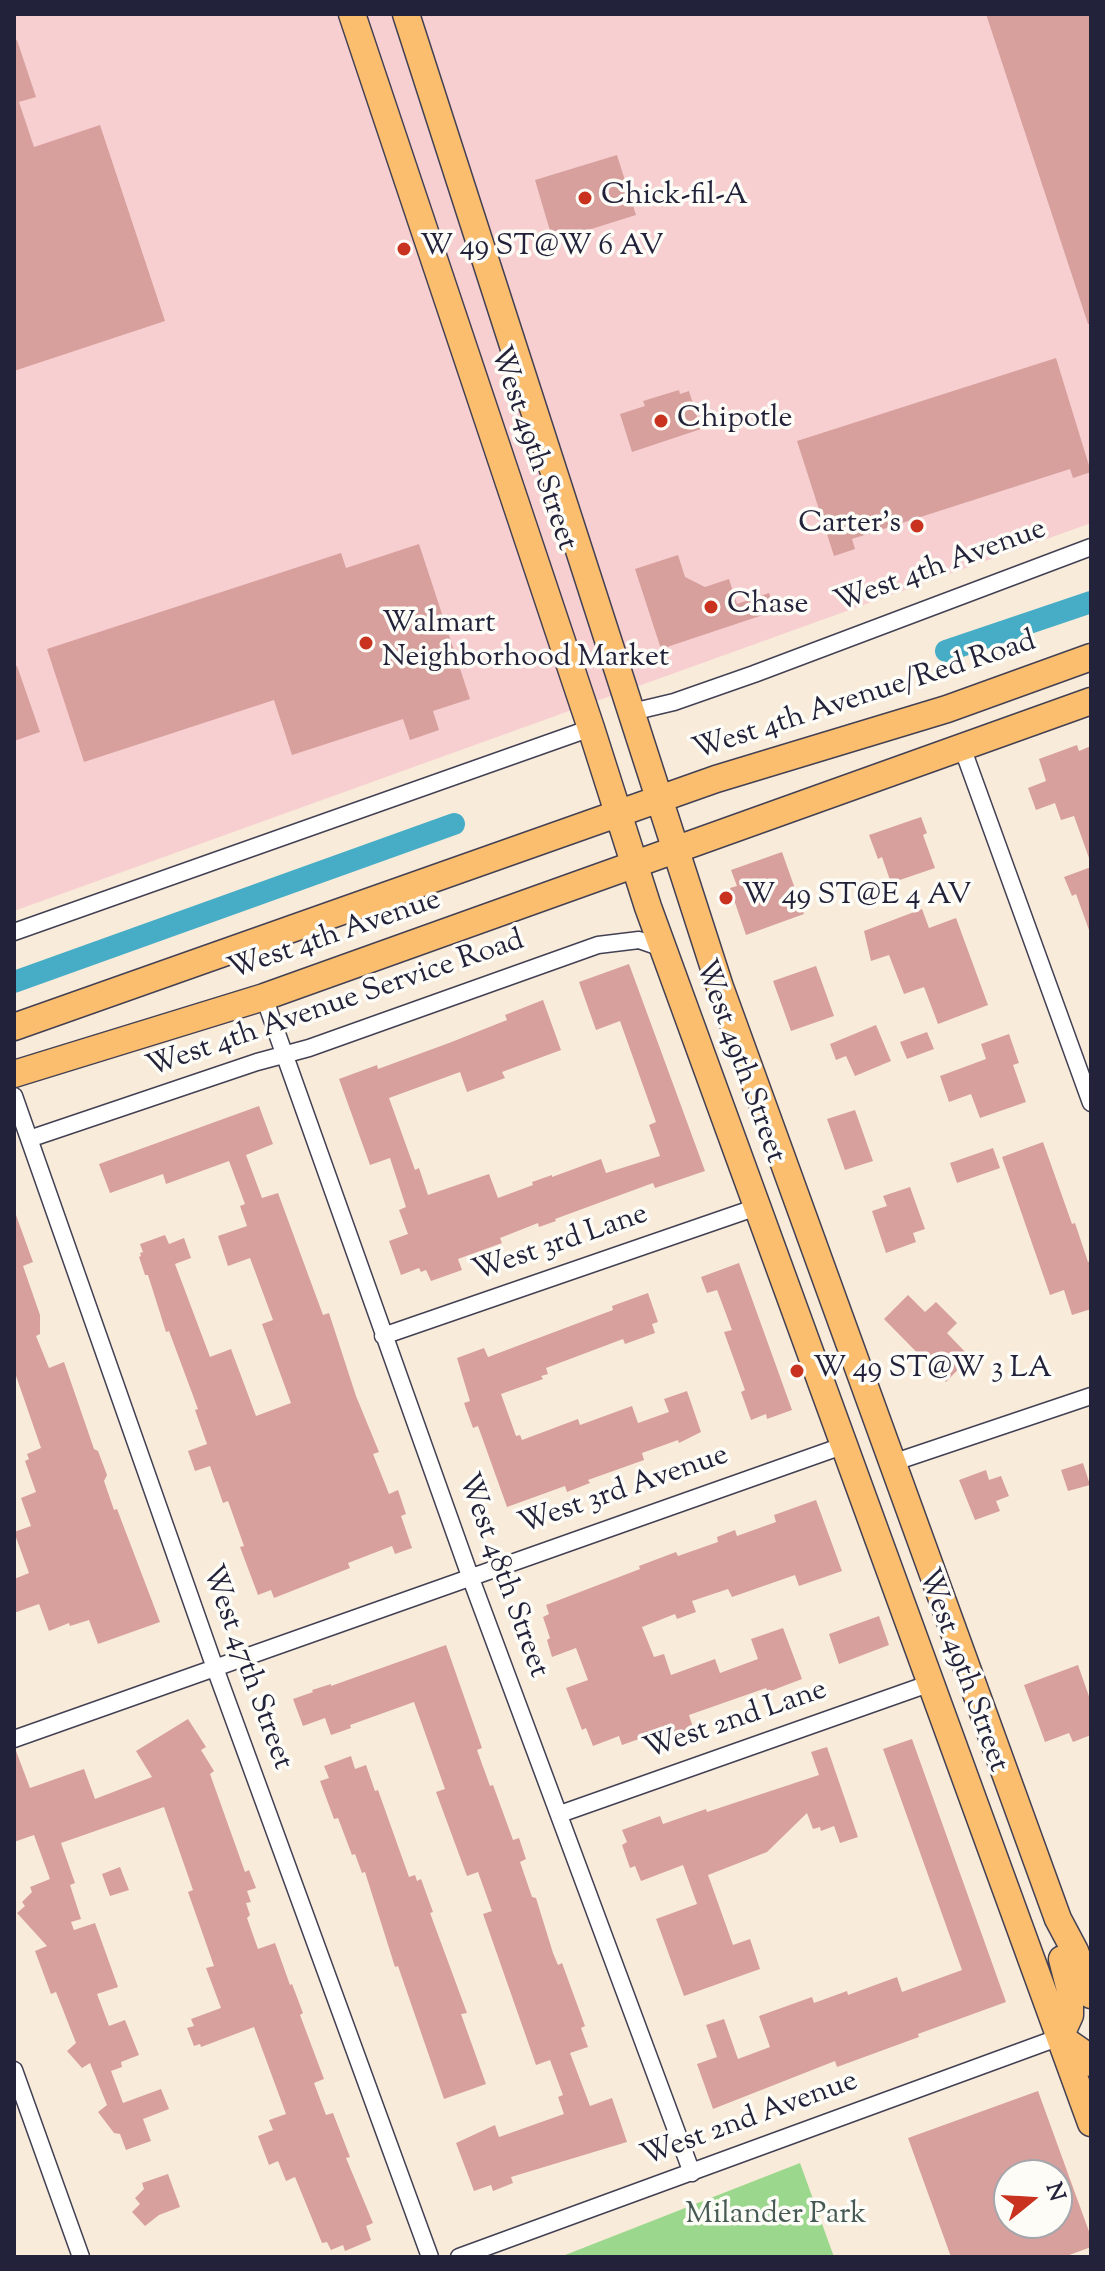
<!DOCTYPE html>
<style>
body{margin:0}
#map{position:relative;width:1105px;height:2271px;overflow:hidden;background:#f9ebd9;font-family:"Sorts Mill Goudy",serif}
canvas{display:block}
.frame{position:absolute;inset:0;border:16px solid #22223b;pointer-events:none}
.north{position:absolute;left:993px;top:2159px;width:80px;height:80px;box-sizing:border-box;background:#fdfcf7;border:2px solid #a5a5ac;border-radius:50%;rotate:72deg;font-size:22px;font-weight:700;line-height:32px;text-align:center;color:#22223b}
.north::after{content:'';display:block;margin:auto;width:28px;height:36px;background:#c8321e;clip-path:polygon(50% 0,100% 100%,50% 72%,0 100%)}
</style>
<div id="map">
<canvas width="1105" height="2271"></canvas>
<div class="frame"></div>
<div class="north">N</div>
</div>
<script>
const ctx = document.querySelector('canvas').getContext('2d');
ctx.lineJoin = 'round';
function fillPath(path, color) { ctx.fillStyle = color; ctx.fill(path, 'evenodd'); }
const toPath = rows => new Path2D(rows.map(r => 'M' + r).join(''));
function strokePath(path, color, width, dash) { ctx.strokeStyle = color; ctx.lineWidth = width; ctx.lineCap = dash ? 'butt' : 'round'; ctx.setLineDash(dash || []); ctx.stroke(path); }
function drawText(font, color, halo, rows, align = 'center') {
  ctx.font = font + ' "Sorts Mill Goudy",serif'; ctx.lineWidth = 7; ctx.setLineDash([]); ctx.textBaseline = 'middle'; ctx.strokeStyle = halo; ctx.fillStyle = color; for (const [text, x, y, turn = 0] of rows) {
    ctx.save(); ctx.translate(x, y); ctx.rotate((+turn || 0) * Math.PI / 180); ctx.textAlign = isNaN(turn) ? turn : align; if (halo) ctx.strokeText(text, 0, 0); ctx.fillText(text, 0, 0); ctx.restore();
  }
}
const built = toPath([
 [14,14,1091,14,1091,523,14,911]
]);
const green = toPath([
 [800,2163,834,2257,560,2257]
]);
const canal = toPath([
 [946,651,1091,602],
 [14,982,454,824]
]);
const building = toPath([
 [986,14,1091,14,1091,324,1088,324],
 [17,40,36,97,19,102,34,147,100,125,165,321,14,371,14,41],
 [617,155,636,215,553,241,535,180],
 [1056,358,1091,472,1073,478,1070,469,852,539,855,549,834,556,797,441],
 [679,390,680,394,689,391,701,429,632,452,620,414,645,406,643,401],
 [419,544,470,699,433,711,439,730,410,740,403,719,292,755,274,700,84,762,47,649,341,553,346,568],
 [678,555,685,577,705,587,729,579,737,604,769,593,775,611,661,649,635,569],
 [14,666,17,666,40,732,14,741],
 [1077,745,1079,751,1091,746,1089,858,1074,816,1061,820,1055,803,1036,810,1028,788,1046,781,1039,759],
 [921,817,927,833,923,835,935,868,891,883,882,857,878,859,869,835],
 [782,852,804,914,746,935,730,888,737,886,731,870],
 [1091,867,1091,929,1089,930,1076,894,1072,896,1064,877],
 [922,909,929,928,956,918,988,1005,938,1024,924,987,904,994,889,955,871,961,864,931],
 [629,964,705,1171,655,1188,653,1183,555,1219,556,1221,539,1227,538,1223,500,1238,502,1243,458,1259,462,1270,431,1281,426,1270,421,1272,419,1268,401,1275,389,1241,408,1234,399,1210,406,1207,390,1158,370,1165,339,1079,377,1065,378,1069,449,1043,507,1020,505,1015,543,1000,561,1050,502,1072,505,1078,467,1092,460,1072,389,1098,415,1170,419,1168,428,1195,489,1174,498,1198,533,1185,532,1182,552,1175,552,1177,601,1159,606,1173,660,1156,649,1125,656,1122,620,1021,596,1030,579,982],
 [816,966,834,1016,791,1031,773,981],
 [876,1025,891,1061,855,1076,846,1056,836,1060,830,1044],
 [927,1032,934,1049,907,1059,900,1042],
 [1009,1034,1019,1063,1013,1065,1026,1102,980,1118,971,1094,949,1102,940,1076,986,1059,981,1044],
 [259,1106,273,1144,246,1155,262,1198,278,1193,323,1315,329,1313,356,1396,379,1452,373,1454,389,1494,398,1490,406,1514,401,1516,412,1548,395,1554,392,1546,348,1563,350,1568,274,1598,271,1590,258,1595,240,1547,244,1546,228,1501,223,1503,210,1466,195,1471,188,1451,207,1444,195,1410,198,1409,169,1331,166,1332,148,1275,145,1275,139,1257,141,1256,140,1253,143,1252,140,1244,165,1235,169,1244,184,1238,191,1258,175,1264,210,1357,231,1349,256,1416,291,1403,262,1324,273,1320,250,1258,228,1266,218,1236,247,1226,240,1206,245,1204,229,1161,166,1184,163,1174,110,1193,99,1164],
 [855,1110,873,1161,845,1170,827,1119],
 [1043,1142,1072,1224,1075,1223,1088,1262,1091,1260,1091,1309,1072,1315,1064,1290,1050,1295,1002,1157],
 [993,1148,1000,1168,957,1183,950,1163],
 [910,1187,925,1229,913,1233,916,1242,886,1253,872,1211,887,1206,883,1196],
 [14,1215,16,1215,33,1262,23,1266,40,1315,40,1334,36,1336,49,1368,64,1362,94,1449,98,1451,107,1475,104,1481,114,1510,117,1509,160,1622,98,1644,89,1620,70,1626,69,1623,49,1631,39,1604,14,1613,14,1579,29,1573,14,1532,31,1526,21,1498,36,1492,25,1461,29,1459,27,1454,41,1448,14,1370],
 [739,1263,792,1410,767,1419,766,1414,751,1420,741,1392,745,1390,724,1332,732,1330,717,1290,707,1293,701,1277],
 [648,1293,658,1322,652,1324,655,1333,625,1344,623,1339,546,1368,548,1374,541,1376,543,1379,501,1394,516,1436,520,1435,522,1440,578,1419,580,1425,632,1406,638,1423,669,1412,664,1399,687,1391,701,1432,679,1443,678,1440,642,1453,644,1460,588,1480,590,1483,567,1492,565,1486,507,1507,478,1426,473,1428,464,1403,470,1401,457,1358,484,1348,488,1357,613,1310,612,1306],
 [908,1295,925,1312,936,1302,957,1323,947,1333,970,1357,946,1382,884,1319],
 [1083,1463,1090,1485,1068,1491,1061,1470],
 [986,1470,989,1480,1001,1476,1009,1496,996,1501,1000,1511,975,1520,959,1480],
 [816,1500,842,1571,799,1586,795,1575,732,1597,728,1589,692,1601,696,1612,677,1619,675,1614,642,1627,654,1657,664,1654,671,1675,715,1659,720,1673,758,1659,751,1639,783,1628,802,1679,768,1692,766,1688,689,1715,695,1734,677,1740,673,1727,622,1745,619,1736,593,1746,586,1728,582,1730,566,1688,588,1680,576,1648,552,1657,547,1640,550,1638,543,1617,549,1614,546,1605,640,1569,639,1566,676,1552,678,1556,718,1542,717,1537,735,1530,737,1536,776,1522,774,1515],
 [879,1616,889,1645,839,1664,829,1634],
 [446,1645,482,1748,477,1750,490,1786,493,1785,513,1840,519,1838,526,1859,520,1862,532,1897,536,1898,553,1953,558,1965,562,1963,585,2026,581,2028,588,2047,570,2053,590,2106,612,2098,627,2142,511,2177,513,2183,493,2191,491,2185,474,2191,456,2143,495,2125,499,2137,564,2114,558,2097,563,2095,550,2060,536,2065,483,1914,492,1911,478,1872,467,1876,436,1792,445,1789,414,1702,350,1725,351,1728,331,1735,325,1718,303,1726,293,1699,313,1692,312,1690,331,1684,331,1686],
 [1078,1665,1091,1702,1091,1735,1073,1742,1069,1733,1045,1742,1024,1685],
 [188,1719,206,1747,201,1750,214,1771,210,1774,245,1872,249,1870,256,1888,247,1891,251,1902,246,1903,250,1915,247,1918,258,1949,275,1943,290,1985,292,1984,303,2013,300,2015,324,2079,314,2083,326,2115,333,2113,350,2157,346,2158,373,2223,366,2226,371,2240,345,2251,343,2245,331,2250,327,2242,322,2243,295,2177,286,2181,278,2161,269,2165,258,2136,273,2130,269,2120,286,2114,254,2027,201,2047,200,2044,194,2046,187,2028,194,2026,191,2019,221,2008,206,1968,214,1966,188,1892,193,1890,164,1807,61,1843,75,1883,70,1885,81,1919,71,1922,74,1930,95,1923,118,1987,97,1994,109,2026,125,2020,139,2055,121,2062,122,2067,111,2071,123,2103,161,2089,169,2109,143,2119,151,2141,126,2150,120,2134,114,2133,98,2112,107,2105,90,2063,82,2068,67,2051,76,2043,56,1992,51,1994,35,1951,47,1946,17,1913,25,1906,22,1902,32,1892,30,1887,50,1879,34,1835,14,1842,14,1752,16,1751,30,1788,84,1769,95,1799,152,1777,136,1751],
 [912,1739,1006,2002,918,2034,919,2037,908,2041,837,2067,835,2061,713,2109,697,2064,717,2057,706,2025,724,2019,738,2059,770,2047,759,2016,812,1997,814,2003,847,1991,848,1995,897,1977,902,1992,962,1970,883,1749],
 [827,1747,858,1837,840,1843,834,1826,821,1831,820,1827,813,1829,807,1813,767,1852,708,1875,733,1945,750,1939,760,1969,684,1996,656,1919,697,1904,683,1865,641,1881,635,1866,630,1868,622,1845,627,1842,622,1830,660,1816,663,1824,706,1809,707,1812,819,1775,811,1752],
 [351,1756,355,1769,366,1765,375,1791,378,1790,409,1877,415,1875,417,1881,421,1879,433,1912,430,1913,467,2013,461,2014,486,2084,444,2099,398,1966,395,1967,365,1872,362,1873,355,1854,352,1855,338,1818,334,1819,320,1781,329,1778,324,1766],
 [120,1867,129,1890,110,1896,102,1874],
 [1038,2091,1091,2237,1091,2247,1064,2257,951,2257,908,2138],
 [1009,2175,1057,2175,1057,2223,1009,2223],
 [168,2174,180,2207,159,2215,145,2226,132,2212,140,2204,135,2198,144,2189,142,2183]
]);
const street = toPath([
 [632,712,674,702,754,674,1091,547],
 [962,747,1091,1103],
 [14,932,591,728],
 [264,997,470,1576,692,2173],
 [14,1096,215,1668,430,2257],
 [29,1139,257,1062,309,1048,598,945,639,940,662,948],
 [383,1336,757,1207],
 [892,1463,1091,1396],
 [14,1739,845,1445],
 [560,1814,931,1683],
 [14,2070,81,2257],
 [459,2257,1060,2037]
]);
const primary = toPath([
 [352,14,591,728,648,907,1091,2123],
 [406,14,720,987,1058,1919,1075,1951,1091,1995],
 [14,1027,716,779,947,709,1091,657],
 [14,1074,264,997,1091,701],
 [1060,2037,1070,2015,1070,1990,1062,1959],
 [1060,2037,1083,2053,1091,2063]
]);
const markers = [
 [585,198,8,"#c8321e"],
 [404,249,8,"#c8321e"],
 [661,421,8,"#c8321e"],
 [917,526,8,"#c8321e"],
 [711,607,8,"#c8321e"],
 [366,643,8,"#c8321e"],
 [726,898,8,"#c8321e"],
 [797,1371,8,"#c8321e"]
];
const poiNames = [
 ["Chick-fil-A",601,198],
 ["W 49 ST@W 6 AV",420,249],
 ["Chipotle",677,421],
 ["Carter's",901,526,"right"],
 ["Chase",727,607],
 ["Walmart",382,626],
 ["Neighborhood Market",382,660],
 ["W 49 ST@E 4 AV",742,898],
 ["W 49 ST@W 3 LA",813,1371]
];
const streetNames = [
 ["West 49th Street",531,449,71],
 ["West 4th Avenue",941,568,-20],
 ["West 4th Avenue/Red Road",865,698,-18],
 ["West 4th Avenue",335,937,-19],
 ["West 4th Avenue Service Road",336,1006,-19],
 ["West 49th Street",738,1062,70],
 ["West 3rd Lane",561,1245,-19],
 ["West 3rd Avenue",624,1492,-19],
 ["West 48th Street",501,1576,70],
 ["West 47th Street",245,1668,70],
 ["West 49th Street",961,1671,70],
 ["West 2nd Lane",736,1722,-19],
 ["West 2nd Avenue",750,2121,-20]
];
const parkNames = [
 ["Milander Park",776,2217]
];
fillPath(built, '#f7cfd1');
fillPath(green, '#9bd88d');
strokePath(canal, '#47adc7', 22);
fillPath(building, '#d7a09d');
strokePath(street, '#424053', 19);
strokePath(primary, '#424053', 29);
strokePath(street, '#fff', 16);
strokePath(primary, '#fbbd6e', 26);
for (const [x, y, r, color] of markers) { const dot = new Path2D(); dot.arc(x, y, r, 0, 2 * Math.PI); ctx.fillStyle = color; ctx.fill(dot); strokePath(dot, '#fdfcf7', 3); }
drawText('30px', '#22223b', '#fdfcf7', poiNames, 'left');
drawText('30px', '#22223b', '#fdfcf7', streetNames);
drawText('30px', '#465954', '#fdfcf7', parkNames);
</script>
